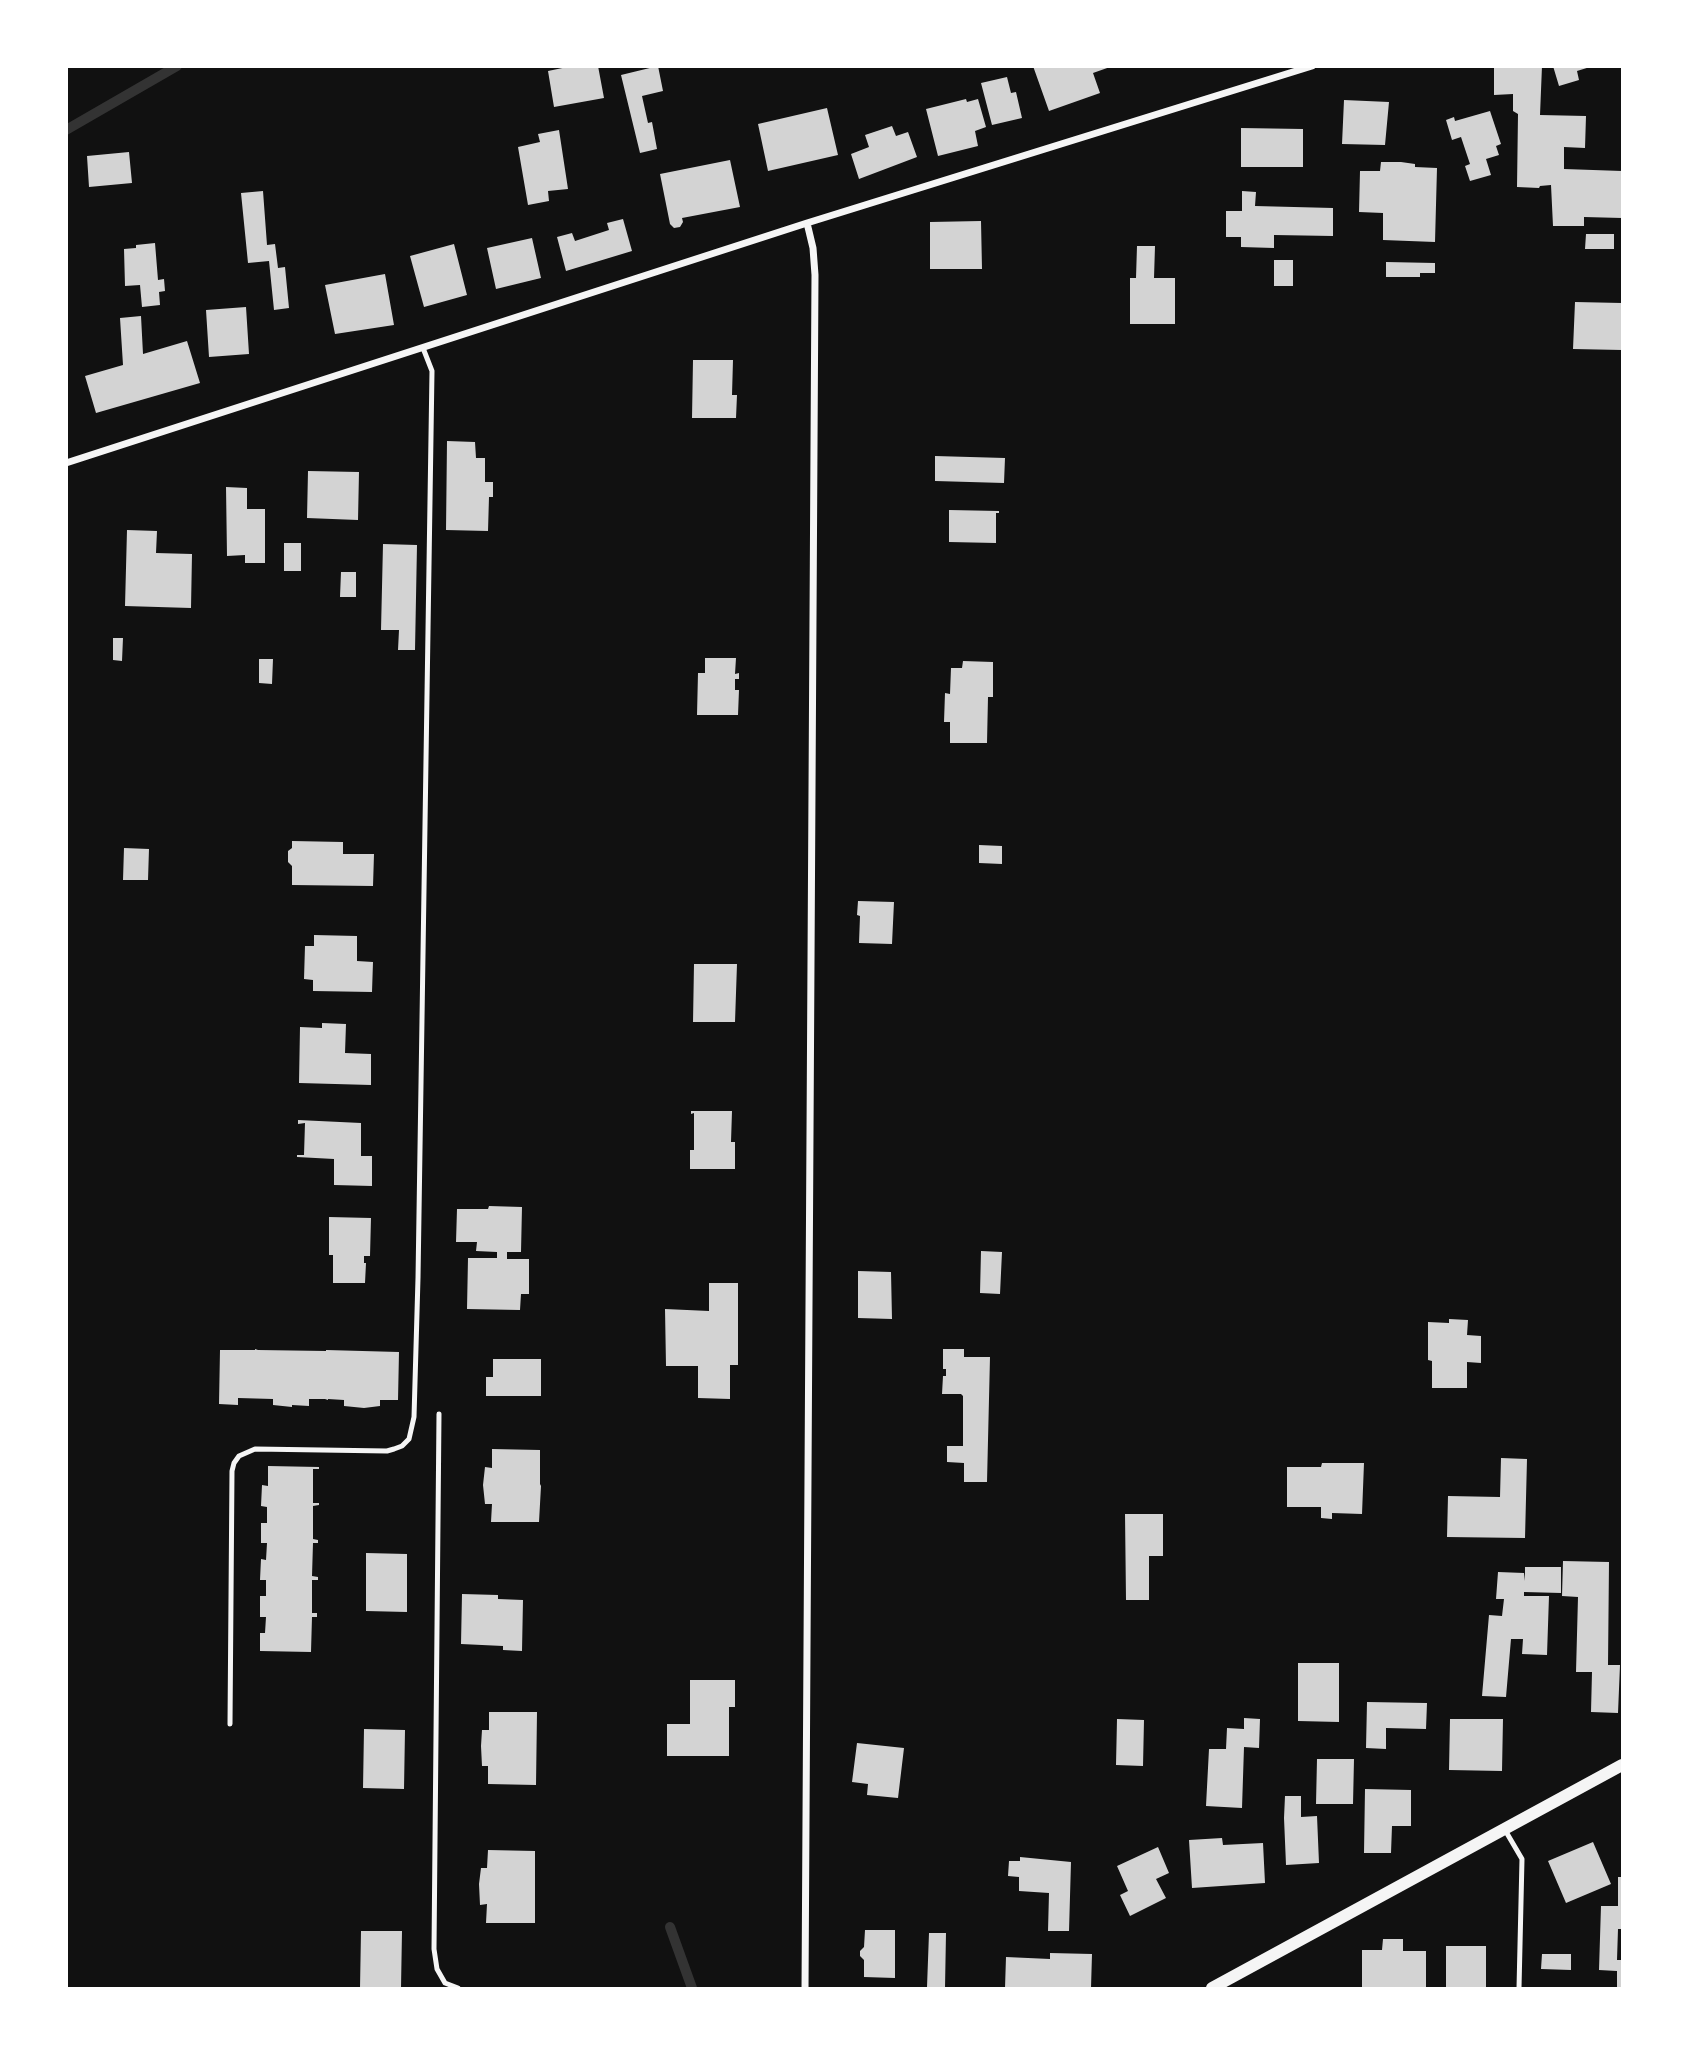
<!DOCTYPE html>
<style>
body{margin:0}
#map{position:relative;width:1689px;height:2055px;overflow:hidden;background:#111;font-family:"Fira Sans",sans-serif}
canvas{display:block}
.frame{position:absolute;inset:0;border:68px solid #fff;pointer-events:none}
</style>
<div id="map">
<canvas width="1689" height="2055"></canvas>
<div class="frame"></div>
</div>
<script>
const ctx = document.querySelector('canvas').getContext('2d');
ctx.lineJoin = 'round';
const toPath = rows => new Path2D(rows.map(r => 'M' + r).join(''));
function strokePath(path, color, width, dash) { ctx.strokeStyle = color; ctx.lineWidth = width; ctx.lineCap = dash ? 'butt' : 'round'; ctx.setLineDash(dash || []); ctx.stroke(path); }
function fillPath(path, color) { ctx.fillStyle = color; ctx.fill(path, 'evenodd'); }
const stream = toPath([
 [66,130,177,66],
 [670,1927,692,1988]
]);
const building = toPath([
 [572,66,598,66,604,98,554,107,548,71],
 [658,66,663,91,642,96,648,123,652,122,657,149,640,153,621,75],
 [1033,66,1110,66,1110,67,1093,73,1100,93,1049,111],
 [1494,66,1542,66,1540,115,1586,116,1585,148,1564,147,1564,169,1622,171,1622,218,1584,217,1584,226,1553,226,1551,185,1540,186,1539,188,1517,187,1518,114,1513,111,1513,94,1494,95],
 [1553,66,1590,66,1590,67,1577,71,1579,80,1559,86],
 [1007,77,1011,93,1016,92,1022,118,992,125,981,83],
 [966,99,967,102,978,99,986,127,975,131,978,146,938,156,926,109],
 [1344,100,1389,102,1385,145,1342,144],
 [827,108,838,155,768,171,758,124],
 [1490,111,1501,144,1496,146,1499,155,1486,159,1491,175,1470,181,1465,166,1470,164,1461,137,1452,140,1446,120,1454,117,1455,121],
 [892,126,896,136,908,132,917,157,859,179,851,154,869,147,865,135],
 [1241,128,1303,129,1303,167,1241,167],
 [559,130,568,189,548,191,549,201,528,205,518,147,540,142,538,134],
 [129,152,132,183,89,187,87,156],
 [730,160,740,207,682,218,683,222,680,227,674,228,670,224,660,174],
 [1381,162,1401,162,1415,164,1415,167,1437,168,1435,242,1383,240,1383,213,1359,212,1360,171,1380,171],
 [263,191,267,245,275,244,278,268,285,267,289,308,274,310,269,261,248,263,241,193],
 [1242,191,1256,192,1255,206,1333,208,1333,236,1274,235,1274,248,1241,247,1241,237,1226,237,1226,211,1242,211],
 [623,219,632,251,566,271,557,237,572,233,575,241,609,230,607,223],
 [981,221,982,269,930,269,930,222],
 [1586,234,1614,234,1614,249,1585,249],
 [532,238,541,278,496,289,487,248],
 [155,243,158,280,164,279,165,291,159,292,160,305,142,307,140,285,125,286,124,249,136,248,136,245],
 [454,244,467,295,424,307,410,256],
 [1137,246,1155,246,1154,278,1175,278,1175,324,1130,324,1130,278,1136,278],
 [1274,260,1293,260,1293,286,1274,286],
 [1386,262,1435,263,1435,273,1420,273,1420,277,1386,277],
 [385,274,394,325,335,334,325,285],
 [1575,302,1622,303,1622,350,1573,349],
 [246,307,249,354,209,357,206,310],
 [141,316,143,354,187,341,200,383,96,413,85,376,123,365,120,318],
 [693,360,733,360,732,395,737,395,736,418,692,418],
 [447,441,475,442,476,458,485,458,485,482,493,482,493,497,489,497,488,531,446,530],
 [935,456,1005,458,1004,483,935,481],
 [308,471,359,472,358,520,307,518],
 [226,487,247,488,247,509,265,509,265,563,245,563,245,555,227,556],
 [949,510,999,511,999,513,996,513,996,543,949,542],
 [127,530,157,531,156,553,192,554,191,608,125,606],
 [284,543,301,543,301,571,284,571],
 [383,544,417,545,415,650,398,650,399,630,381,630],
 [341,572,356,572,356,597,340,597],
 [113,638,123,638,122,661,113,660],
 [705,658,736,658,735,674,739,673,739,679,735,679,735,690,739,690,738,715,697,715,698,673,705,673],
 [259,659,273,659,272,684,259,683],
 [963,661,993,662,993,697,988,697,987,743,950,743,950,722,944,722,945,693,950,694,951,668,962,668],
 [292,841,343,842,343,854,374,854,373,886,292,885,292,866,288,862,288,851,292,848],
 [979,845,1002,846,1002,864,979,863],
 [124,848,149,849,148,880,123,880],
 [858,901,894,902,892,944,859,943,860,916,857,915],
 [314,935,357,936,357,961,373,962,372,992,313,991,313,980,304,979,305,946,314,946],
 [694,964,737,964,735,1022,693,1022],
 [322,1023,346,1024,345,1053,371,1054,371,1085,299,1083,300,1027,322,1028],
 [691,1111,732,1111,731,1142,735,1142,735,1169,690,1169,690,1150,694,1150,694,1113,691,1114],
 [298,1120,361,1123,361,1156,372,1156,372,1186,334,1185,334,1159,297,1157,297,1155,304,1155,305,1123,298,1124],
 [489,1206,522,1207,521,1252,507,1252,507,1259,529,1259,529,1294,521,1294,520,1310,467,1309,468,1258,497,1258,497,1252,476,1251,477,1242,456,1242,457,1209,488,1209],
 [329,1217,371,1218,370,1256,364,1256,364,1263,366,1263,365,1283,333,1283,333,1255,329,1255],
 [981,1251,1002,1252,1000,1294,980,1293],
 [858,1271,891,1272,892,1319,858,1318],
 [709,1283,738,1283,738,1365,730,1365,730,1399,698,1398,698,1366,666,1366,665,1309,709,1311],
 [1449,1319,1468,1320,1467,1335,1481,1336,1481,1363,1467,1362,1467,1388,1432,1388,1432,1361,1428,1360,1428,1322,1449,1323],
 [255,1349,258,1350,326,1351,326,1350,399,1352,398,1400,380,1400,380,1406,364,1408,344,1406,344,1400,328,1399,328,1400,325,1399,309,1399,309,1406,292,1405,292,1407,273,1405,273,1399,238,1398,238,1405,219,1404,220,1350,255,1350],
 [943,1349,964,1349,964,1357,990,1357,987,1482,964,1482,964,1463,947,1462,947,1446,963,1446,963,1396,961,1394,942,1394,943,1376,946,1376,946,1369,943,1369],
 [493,1359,541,1359,541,1396,486,1396,486,1377,493,1377],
 [492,1449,540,1450,540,1484,541,1486,539,1522,491,1522,492,1504,485,1504,483,1485,485,1467,492,1468],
 [1501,1458,1527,1459,1525,1538,1447,1537,1448,1496,1500,1497],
 [1322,1463,1364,1463,1362,1514,1332,1513,1332,1519,1321,1518,1321,1507,1287,1507,1287,1467,1321,1467],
 [268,1466,319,1467,319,1469,313,1469,313,1503,319,1503,319,1505,313,1506,313,1539,318,1540,318,1543,313,1543,312,1576,318,1577,318,1580,312,1580,312,1613,317,1613,317,1617,312,1617,311,1652,260,1651,260,1633,265,1633,266,1617,260,1617,260,1596,266,1596,266,1580,260,1580,261,1559,266,1560,267,1543,261,1543,261,1523,267,1523,267,1507,261,1506,262,1485,268,1486],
 [1125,1514,1163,1514,1163,1556,1149,1556,1149,1600,1126,1600],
 [366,1553,407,1554,407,1612,366,1611],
 [1563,1561,1609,1562,1608,1665,1620,1665,1618,1713,1591,1712,1592,1672,1576,1672,1578,1597,1562,1596],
 [1525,1567,1561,1567,1561,1593,1524,1592,1524,1596,1549,1596,1547,1655,1522,1654,1523,1639,1511,1639,1506,1697,1482,1696,1489,1615,1502,1616,1504,1599,1496,1599,1498,1572,1524,1573,1525,1581],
 [462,1594,498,1595,498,1599,523,1600,522,1651,503,1650,503,1646,461,1644],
 [1298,1663,1339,1663,1339,1722,1298,1721],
 [690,1680,735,1680,735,1707,729,1707,729,1756,667,1756,667,1724,690,1724],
 [1367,1702,1427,1703,1426,1729,1386,1728,1386,1749,1366,1748],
 [489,1712,537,1712,536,1785,488,1784,488,1766,482,1766,481,1746,482,1730,489,1730],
 [1244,1718,1260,1719,1259,1748,1244,1747,1242,1808,1206,1806,1209,1749,1226,1749,1227,1728,1244,1729],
 [1117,1719,1144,1720,1143,1766,1116,1765],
 [1450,1719,1503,1719,1502,1771,1449,1770],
 [364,1729,405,1730,404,1789,363,1788],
 [857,1743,904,1748,898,1798,867,1795,868,1784,852,1782],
 [1317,1759,1354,1759,1353,1804,1316,1804],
 [1365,1789,1411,1790,1411,1826,1392,1826,1391,1853,1364,1853],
 [1285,1796,1301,1796,1301,1817,1317,1816,1319,1863,1286,1865,1284,1818],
 [1222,1838,1223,1845,1263,1843,1265,1883,1192,1888,1189,1840],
 [1593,1842,1611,1884,1566,1903,1548,1861],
 [1158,1847,1169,1873,1156,1879,1166,1898,1130,1916,1120,1895,1128,1891,1117,1866],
 [488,1850,535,1851,535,1923,486,1923,487,1904,480,1905,479,1884,481,1868,487,1868],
 [1020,1857,1071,1862,1069,1931,1048,1931,1049,1893,1019,1891,1019,1877,1008,1876,1009,1861,1020,1861],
 [1618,1877,1622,1877,1622,1929,1618,1929,1617,1960,1622,1960,1622,1988,1617,1988,1617,1971,1599,1970,1601,1906,1618,1906],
 [865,1930,895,1930,895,1978,864,1977,864,1960,860,1956,860,1951,864,1947],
 [361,1931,402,1931,401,1988,360,1988],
 [929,1933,946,1933,945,1988,927,1987],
 [1383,1939,1403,1939,1403,1951,1426,1951,1426,1988,1362,1988,1362,1950,1382,1950],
 [1446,1946,1486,1946,1486,1988,1446,1988],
 [1050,1953,1092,1954,1091,1988,1005,1988,1006,1957,1050,1959],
 [1542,1954,1571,1954,1571,1970,1541,1969]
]);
const service = toPath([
 [439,1414,434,1949,437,1969,445,1983,458,1988],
 [230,1724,232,1471,234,1463,239,1456,255,1449,387,1451,394,1449,402,1446,409,1439,414,1417,418,1278,432,371,423,348],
 [1505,1830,1522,1859,1519,1988]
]);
const minor = toPath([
 [66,463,807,223],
 [805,1988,815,275,813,248,807,223,1312,66]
]);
const tertiary = toPath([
 [1212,1988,1622,1765]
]);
strokePath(stream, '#333', 10);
fillPath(building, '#d3d3d3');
strokePath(service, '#f5f5f5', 5);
strokePath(minor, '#f5f5f5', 7);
strokePath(tertiary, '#f5f5f5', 12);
</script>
